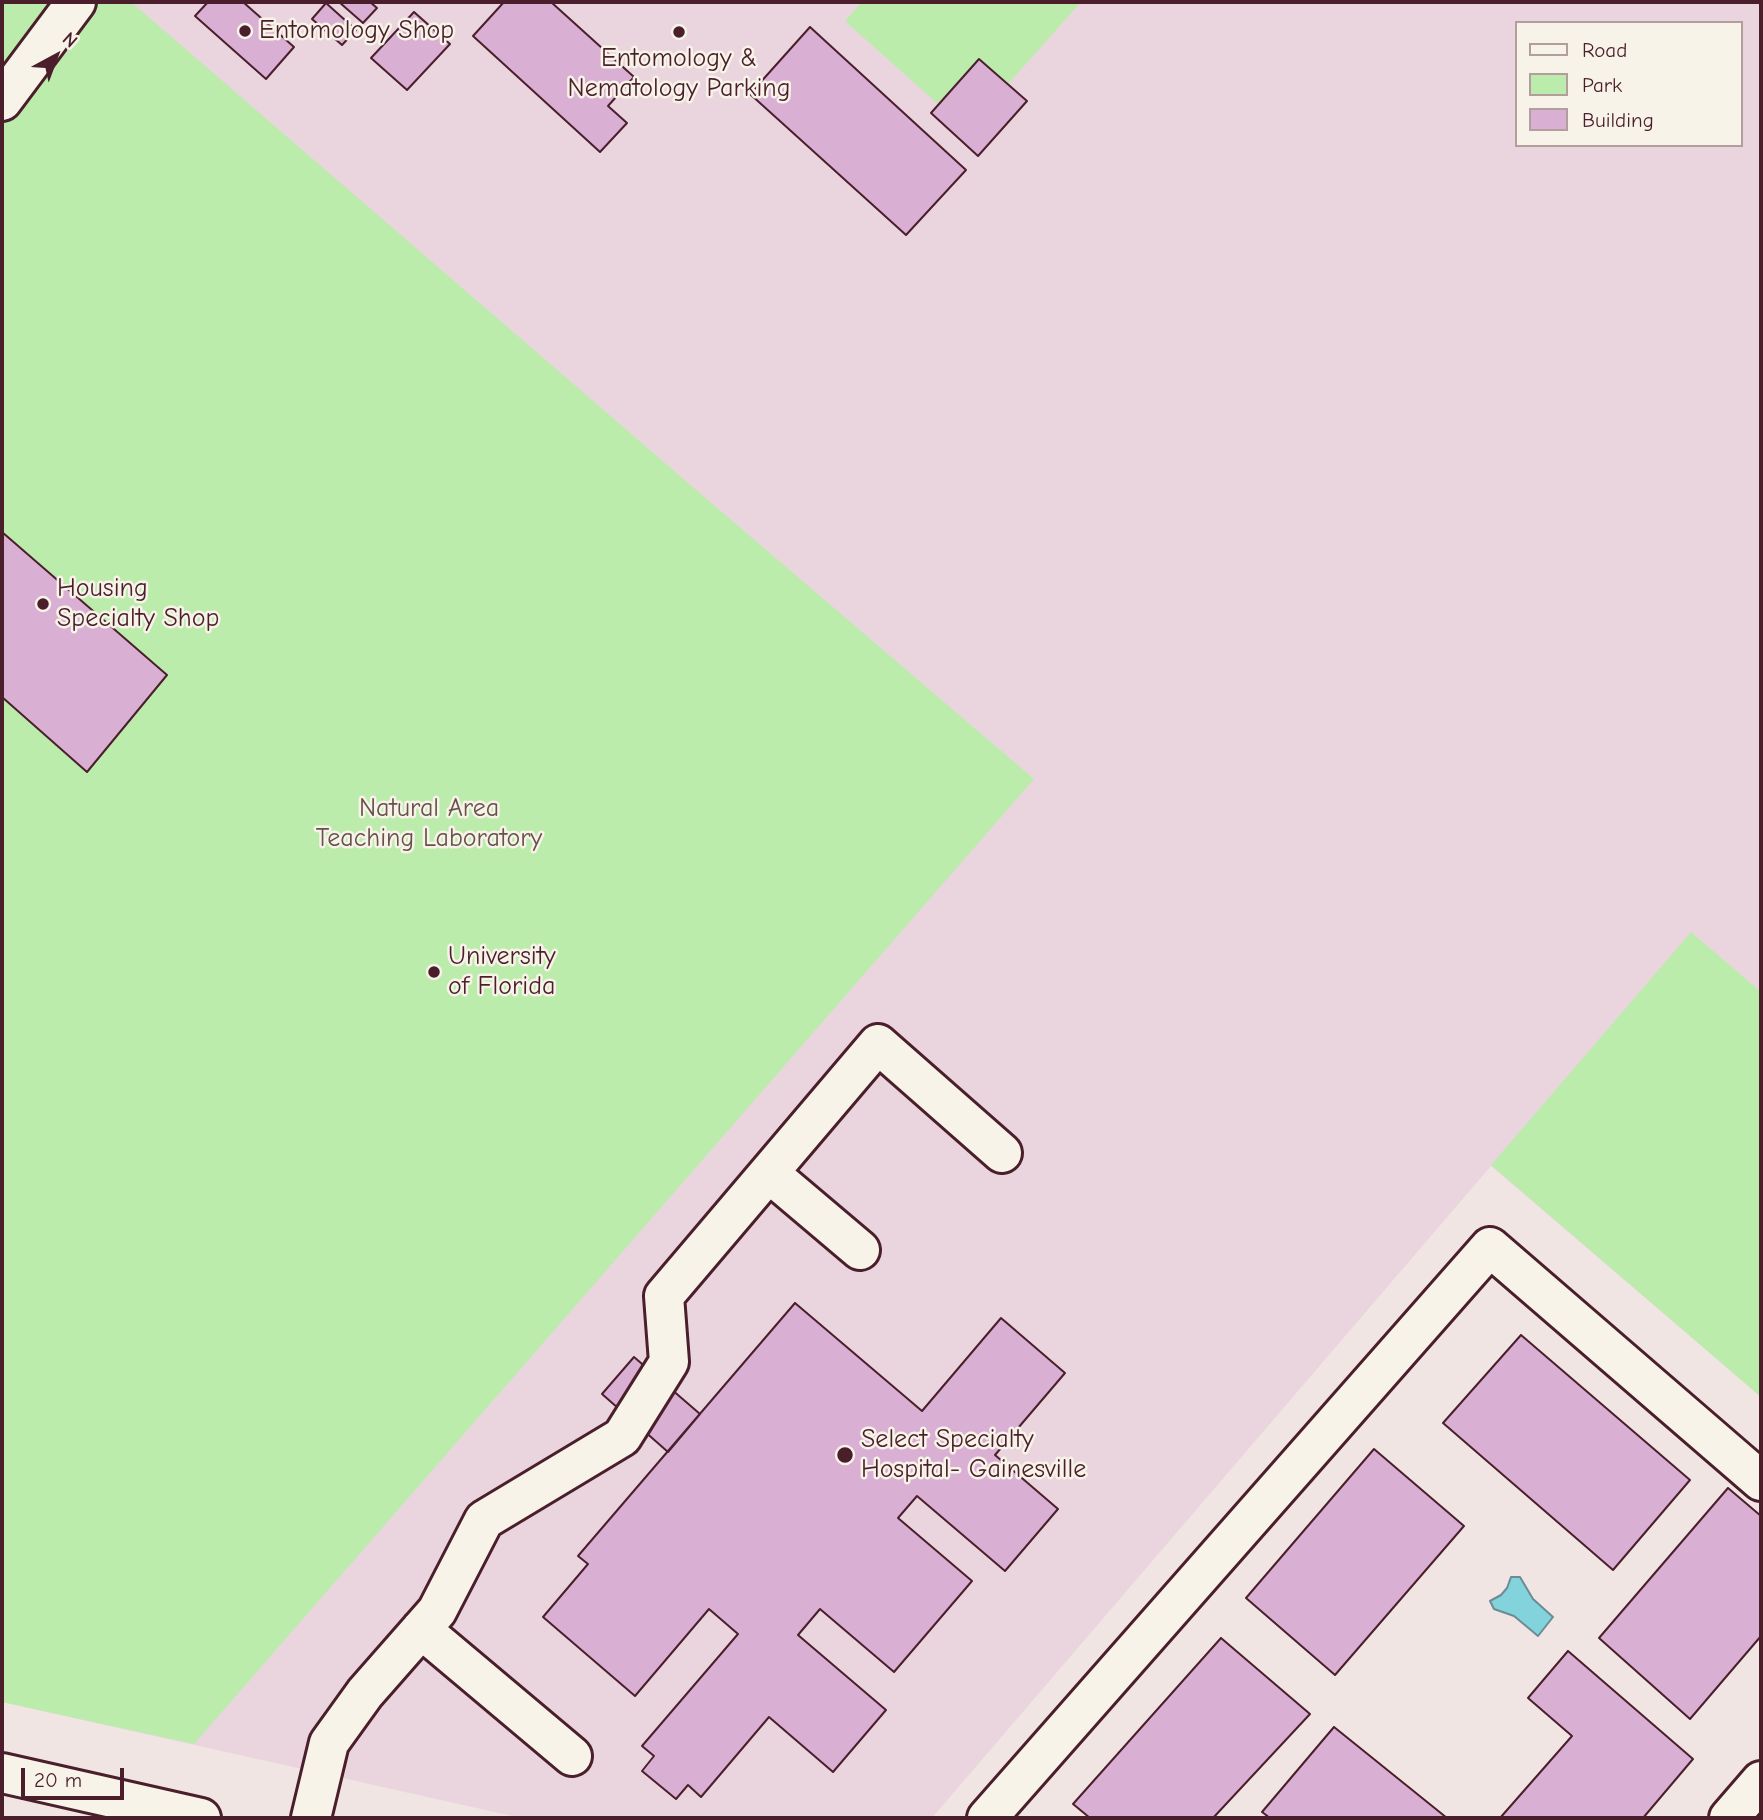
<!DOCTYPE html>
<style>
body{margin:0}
#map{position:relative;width:1763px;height:1820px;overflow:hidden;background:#f1e5e4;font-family:"Comic Neue",sans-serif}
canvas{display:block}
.frame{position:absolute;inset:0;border:4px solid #4a1f2b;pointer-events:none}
.legend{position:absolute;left:1515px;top:21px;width:228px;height:126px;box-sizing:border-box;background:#f7f3e8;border:2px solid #b29e9c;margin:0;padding:9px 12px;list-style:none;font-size:21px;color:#4a1f2b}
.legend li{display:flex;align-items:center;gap:14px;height:35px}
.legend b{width:35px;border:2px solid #b29e9c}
.north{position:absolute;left:21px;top:21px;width:70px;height:70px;-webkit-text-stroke:5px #f7f3e8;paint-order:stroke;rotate:41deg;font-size:19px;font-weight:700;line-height:28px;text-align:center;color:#4a1f2b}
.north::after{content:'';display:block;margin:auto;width:24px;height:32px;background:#4a1f2b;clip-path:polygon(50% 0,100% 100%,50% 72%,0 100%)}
.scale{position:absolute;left:21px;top:1768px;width:103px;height:32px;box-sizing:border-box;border:4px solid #4a1f2b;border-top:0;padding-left:9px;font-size:21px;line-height:24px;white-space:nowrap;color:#4a1f2b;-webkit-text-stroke:5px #f7f3e8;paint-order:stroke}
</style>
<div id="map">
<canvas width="1763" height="1820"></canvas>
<div class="frame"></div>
<ul class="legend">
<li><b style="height:9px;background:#f7f3e8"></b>Road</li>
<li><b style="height:19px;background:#bbecab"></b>Park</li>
<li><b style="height:19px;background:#d9afd4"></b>Building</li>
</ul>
<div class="north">N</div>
<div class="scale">20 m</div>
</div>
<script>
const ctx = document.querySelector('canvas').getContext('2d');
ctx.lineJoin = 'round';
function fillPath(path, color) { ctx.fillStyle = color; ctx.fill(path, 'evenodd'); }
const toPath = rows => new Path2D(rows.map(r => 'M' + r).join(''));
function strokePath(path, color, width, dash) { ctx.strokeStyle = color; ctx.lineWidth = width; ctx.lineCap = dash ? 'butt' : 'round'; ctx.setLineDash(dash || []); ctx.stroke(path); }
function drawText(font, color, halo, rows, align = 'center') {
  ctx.font = font + ' "Comic Neue",sans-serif'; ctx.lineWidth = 5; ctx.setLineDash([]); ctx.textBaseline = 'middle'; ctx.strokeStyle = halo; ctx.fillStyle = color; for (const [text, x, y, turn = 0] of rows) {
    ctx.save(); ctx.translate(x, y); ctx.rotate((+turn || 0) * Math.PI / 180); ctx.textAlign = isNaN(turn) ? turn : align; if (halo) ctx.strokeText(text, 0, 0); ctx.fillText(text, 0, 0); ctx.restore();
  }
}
const built = toPath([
 [2,2,1761,2,1761,1397,1491,1166,932,1818,521,1818,2,1702],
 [1516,23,1740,23,1740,145,1516,145]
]);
const green = toPath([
 [2,2,131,2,702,495,1034,779,194,1744,2,1702],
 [862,2,1081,2,1008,84,979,59,938,104,845,21],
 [1691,932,1761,992,1761,1397,1491,1165]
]);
const water = toPath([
 [1511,1577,1520,1577,1533,1599,1553,1617,1538,1636,1514,1616,1494,1609,1490,1601,1501,1595,1507,1588,1511,1577]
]);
const building = toPath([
 [208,2,243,2,294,47,266,79,195,16,208,2],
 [339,2,370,2,377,8,363,23,339,2],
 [504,2,551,2,634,77,608,106,627,123,600,152,473,36,504,2],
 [326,3,356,30,342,45,312,19,326,3],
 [414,12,450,44,407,90,371,58,414,12],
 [810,27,966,170,906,235,750,94,810,27],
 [979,59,1027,101,978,156,931,113,979,59],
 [2,532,167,675,87,772,2,697,2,532],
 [795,1303,922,1411,1001,1318,1065,1373,995,1455,1058,1509,1005,1571,917,1496,898,1518,972,1581,894,1672,820,1609,798,1635,886,1710,833,1772,769,1717,701,1797,688,1785,676,1799,642,1771,654,1756,642,1746,738,1634,709,1609,635,1696,543,1617,588,1564,578,1556,795,1303],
 [1521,1335,1690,1480,1613,1570,1443,1423,1521,1335],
 [634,1357,700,1414,668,1452,602,1394,634,1357],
 [1374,1449,1464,1526,1335,1675,1246,1598,1374,1449],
 [1728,1488,1761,1516,1761,1636,1690,1719,1599,1638,1728,1488],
 [1221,1638,1310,1714,1213,1818,1090,1818,1073,1804,1221,1638],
 [1568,1651,1693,1759,1643,1818,1500,1818,1572,1736,1528,1698,1568,1651],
 [1334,1727,1447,1818,1270,1818,1262,1812,1334,1727]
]);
const minor = toPath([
 [2,101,76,2],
 [769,1173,860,1250],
 [421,1629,572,1756],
 [311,1818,329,1743,365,1693,437,1611,484,1520,622,1437,669,1362,664,1296,878,1044,1002,1153],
 [987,1818,1490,1247,1761,1481],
 [1729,1818,1761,1781]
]);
const major = toPath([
 [2,1773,201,1818]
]);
const markers = [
 [245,31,7,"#4a1f2b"],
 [679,32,7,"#4a1f2b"],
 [43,604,7,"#4a1f2b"],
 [434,972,7,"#4a1f2b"],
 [845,1455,9,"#4a1f2b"]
];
const poiNames = [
 ["Entomology Shop",259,31],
 ["Entomology &",679,59,"center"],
 ["Nematology Parking",679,89,"center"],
 ["Housing",57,589],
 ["Specialty Shop",57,619],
 ["University",448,957],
 ["of Florida",448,987],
 ["Select Specialty",861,1440],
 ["Hospital- Gainesville",861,1470]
];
const parkNames = [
 ["Natural Area",429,809],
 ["Teaching Laboratory",429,839]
];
fillPath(built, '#ead5df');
fillPath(green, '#bbecab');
fillPath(water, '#82d3dc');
strokePath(water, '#6c8b95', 2);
fillPath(building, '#d9afd4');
strokePath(building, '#4a1f2b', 2);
strokePath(minor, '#4a1f2b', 44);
strokePath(major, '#4a1f2b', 44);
strokePath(minor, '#f7f3e8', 38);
strokePath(major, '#f7f3e8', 38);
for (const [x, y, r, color] of markers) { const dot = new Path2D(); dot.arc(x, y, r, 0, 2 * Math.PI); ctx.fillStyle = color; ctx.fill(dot); strokePath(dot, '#f7f3e8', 2.5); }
drawText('26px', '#4a1f2b', '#f7f3e8', poiNames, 'left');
drawText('26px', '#66524b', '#f7f3e8', parkNames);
</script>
